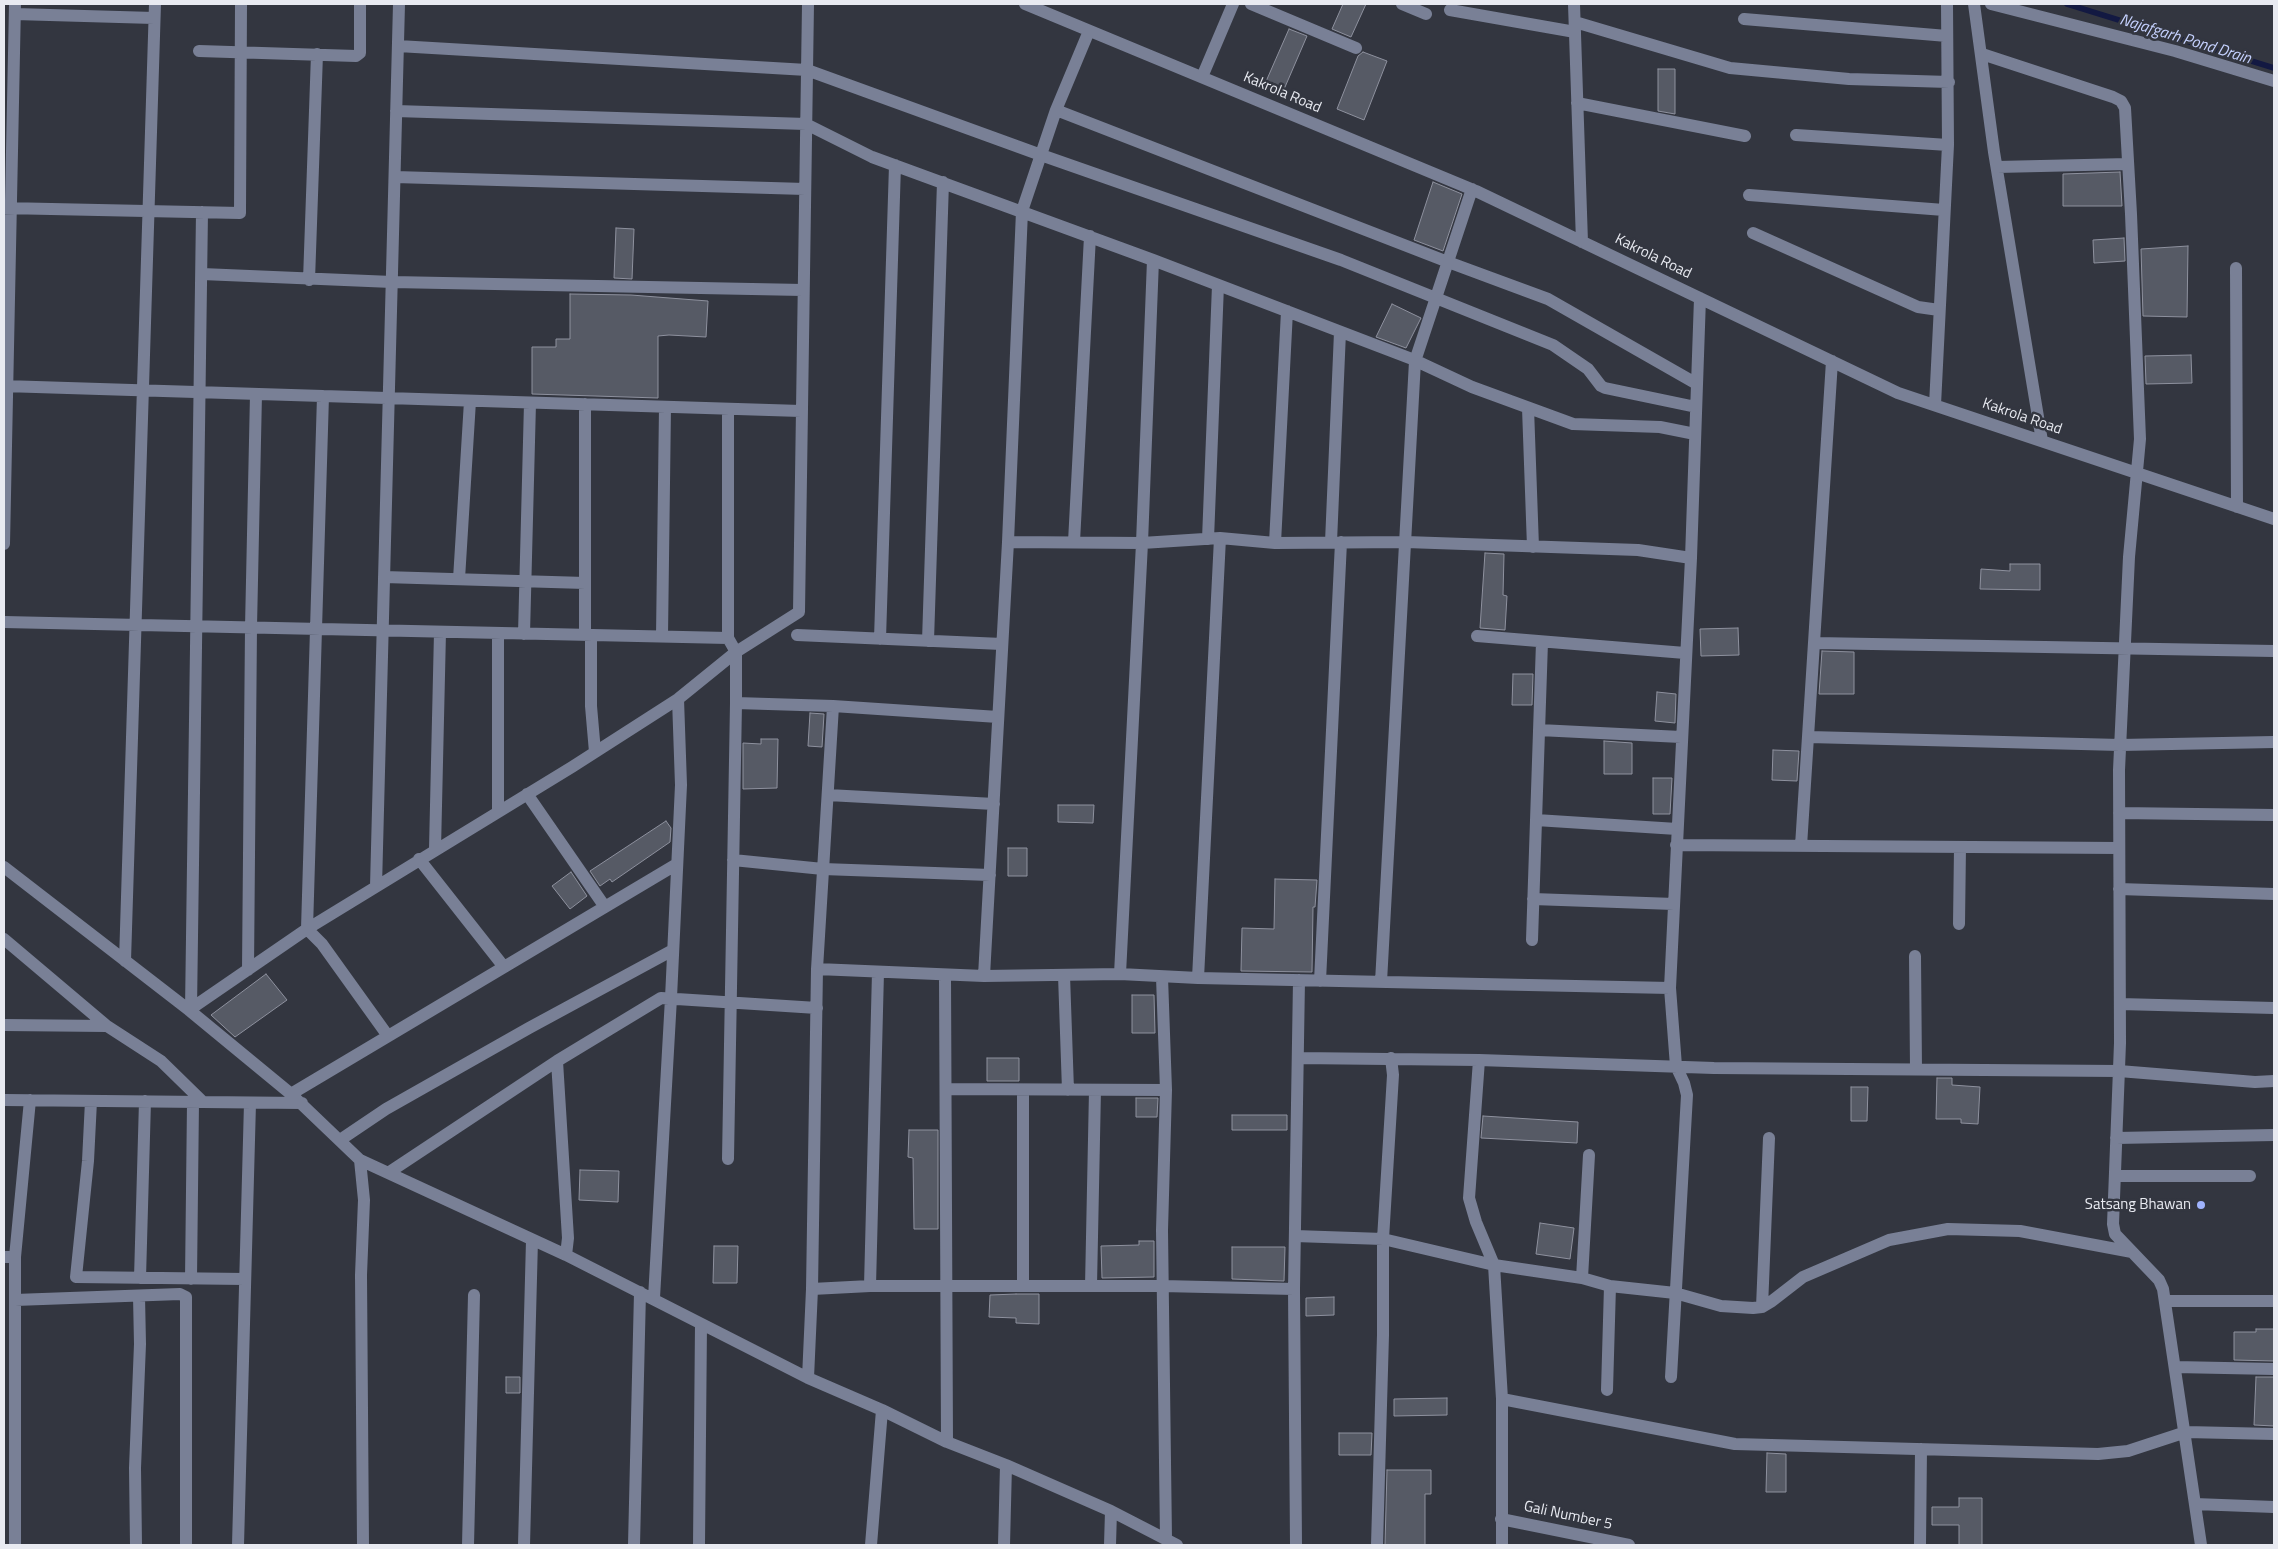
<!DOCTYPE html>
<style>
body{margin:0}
#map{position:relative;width:2278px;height:1549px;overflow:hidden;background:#333640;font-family:"Titillium Web",sans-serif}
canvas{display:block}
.frame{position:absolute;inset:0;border:5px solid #e8eaf1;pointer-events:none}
</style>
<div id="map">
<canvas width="2278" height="1549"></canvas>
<div class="frame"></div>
</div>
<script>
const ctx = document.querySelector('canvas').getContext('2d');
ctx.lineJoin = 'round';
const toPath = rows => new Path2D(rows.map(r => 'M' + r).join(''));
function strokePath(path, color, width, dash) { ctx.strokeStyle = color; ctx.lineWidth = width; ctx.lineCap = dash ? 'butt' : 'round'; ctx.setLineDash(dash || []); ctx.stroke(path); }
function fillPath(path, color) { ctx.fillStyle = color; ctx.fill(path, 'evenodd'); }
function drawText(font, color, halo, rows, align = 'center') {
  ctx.font = font + ' "Titillium Web",sans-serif'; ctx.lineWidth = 5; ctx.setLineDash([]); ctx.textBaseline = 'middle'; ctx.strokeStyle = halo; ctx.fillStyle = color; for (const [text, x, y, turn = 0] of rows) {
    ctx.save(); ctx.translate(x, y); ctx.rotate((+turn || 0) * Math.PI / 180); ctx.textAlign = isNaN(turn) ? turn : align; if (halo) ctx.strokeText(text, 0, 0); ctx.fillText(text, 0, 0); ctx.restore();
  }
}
const stream = toPath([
 [2067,4,2274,68]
]);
const building = toPath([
 [1343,4,1366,4,1351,37,1332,29,1343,4],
 [1289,29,1307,36,1282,94,1264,86,1289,29],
 [1363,52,1387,61,1364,120,1337,109,1358,56,1363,52],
 [1658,69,1675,69,1675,114,1658,111,1658,69],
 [2120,172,2122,206,2063,206,2063,174,2120,172],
 [1433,182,1462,194,1443,251,1414,240,1433,182],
 [616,228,634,229,632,279,614,278,616,228],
 [2124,238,2125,261,2094,263,2093,240,2124,238],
 [2188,246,2187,317,2143,316,2141,249,2188,246],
 [570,294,631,295,708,301,706,337,669,335,658,336,658,398,532,394,532,347,556,347,556,339,570,339,570,294],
 [1392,304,1421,318,1406,348,1376,337,1392,304],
 [2191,355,2192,383,2146,384,2145,356,2191,355],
 [1485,553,1504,554,1503,595,1507,596,1505,630,1480,628,1485,553],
 [2010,564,2040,564,2040,590,1980,589,1981,569,2010,571,2010,564],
 [1738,628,1739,655,1701,656,1700,629,1738,628],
 [1822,651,1854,652,1854,694,1819,694,1822,651],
 [1513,674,1533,674,1532,705,1512,705,1513,674],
 [1657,692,1676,694,1675,723,1655,721,1657,692],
 [810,713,824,714,822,747,808,746,810,713],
 [761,739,778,739,777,788,743,789,743,743,761,744,761,739],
 [1604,741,1632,743,1632,774,1604,774,1604,741],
 [1773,750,1799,751,1797,781,1772,780,1773,750],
 [1653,778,1672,778,1670,814,1653,814,1653,778],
 [1058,805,1094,805,1093,823,1058,822,1058,805],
 [666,821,671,828,670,842,612,882,610,879,600,886,590,871,666,821],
 [1008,848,1027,848,1027,876,1008,876,1008,848],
 [571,872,587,896,570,909,552,886,571,872],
 [1275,879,1317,880,1315,907,1313,907,1312,972,1241,971,1242,928,1274,929,1275,879],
 [266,974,287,1000,235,1037,211,1015,266,974],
 [1132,995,1154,995,1155,1033,1132,1033,1132,995],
 [987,1058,1019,1058,1019,1081,987,1081,987,1058],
 [1937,1078,1952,1078,1952,1085,1980,1087,1978,1124,1961,1123,1961,1119,1936,1119,1937,1078],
 [1851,1087,1868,1087,1867,1121,1851,1121,1851,1087],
 [1136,1098,1158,1098,1157,1117,1136,1117,1136,1098],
 [1232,1115,1287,1115,1287,1130,1232,1130,1232,1115],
 [1483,1116,1578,1122,1577,1143,1481,1138,1483,1116],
 [909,1130,938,1130,938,1229,914,1229,913,1158,908,1157,909,1130],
 [580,1170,619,1171,618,1202,579,1200,580,1170],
 [1540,1223,1574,1228,1570,1259,1536,1254,1540,1223],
 [1139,1241,1154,1241,1154,1277,1102,1278,1101,1246,1139,1245,1139,1241],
 [714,1246,738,1246,737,1283,713,1283,714,1246],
 [1232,1247,1285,1247,1284,1281,1232,1279,1232,1247],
 [1016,1294,1039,1294,1039,1324,1016,1323,1016,1318,989,1317,990,1295,1016,1294],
 [1334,1297,1334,1315,1306,1316,1306,1298,1334,1297],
 [2256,1329,2274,1329,2274,1361,2234,1360,2234,1332,2256,1332,2256,1329],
 [506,1377,520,1377,520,1393,506,1393,506,1377],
 [2256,1377,2274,1377,2274,1426,2254,1425,2256,1377],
 [1447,1398,1447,1415,1394,1416,1394,1399,1447,1398],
 [1339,1433,1372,1433,1371,1455,1339,1455,1339,1433],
 [1767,1453,1786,1454,1786,1492,1766,1492,1767,1453],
 [1387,1470,1431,1470,1431,1494,1425,1494,1425,1545,1385,1545,1387,1470],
 [1959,1498,1982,1498,1982,1545,1959,1545,1959,1525,1932,1525,1932,1507,1959,1507,1959,1498]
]);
const minor = toPath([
 [1025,4,1476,191,1898,393,2274,519],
 [1251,4,1356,48],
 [1402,4,1426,14],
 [1574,4,1582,242],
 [1974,4,1994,152,2042,441],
 [1991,4,2175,51,2274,81],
 [1450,10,1575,32],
 [15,14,154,18],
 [1744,19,1947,36],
 [1575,22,1730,68,1849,79,1949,82],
 [398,46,807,70,1041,155,1341,260,1553,345,1588,369,1601,386,1605,388,1696,407],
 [199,51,356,56,360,53,360,4],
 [1982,54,2113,97,2121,101,2125,108,2131,214,2140,439,2129,557,2119,770,2120,1043,2113,1224,2115,1234,2159,1280,2163,1289,2201,1545],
 [1202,77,1233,4],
 [1577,103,1745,136],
 [1056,110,1089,31],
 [396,111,806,124,872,157,1153,260,1412,359,1472,387,1573,424,1660,427,1695,434],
 [1796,135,1948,145],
 [1997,167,2128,164],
 [395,177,805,189],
 [1749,195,1944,210],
 [4,208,240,213,241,4],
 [1753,233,1918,307,1939,310],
 [2236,268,2237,507],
 [202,274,392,282,803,290],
 [309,280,317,54],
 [4,386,801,411],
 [323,396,307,929,322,944,388,1036],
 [1935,405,1948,145,1947,4],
 [1528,408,1533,547],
 [728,409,728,638],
 [1208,539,1218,285],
 [1008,542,1142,543,1220,538,1275,543,1406,542,1638,550,1691,558],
 [1074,542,1090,236],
 [1331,542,1340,332],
 [1275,543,1287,311],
 [4,544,15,4],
 [384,577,585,583],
 [459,579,470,401],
 [4,622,728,638,736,652,736,703,728,1159],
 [498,633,498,811],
 [524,634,530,403],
 [585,635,585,404],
 [591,635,591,706,595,752],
 [797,635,1002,644],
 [662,636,665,407],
 [1477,636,1685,653],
 [880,639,895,165],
 [928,641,943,182],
 [1815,643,2274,651],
 [736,703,833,706,817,969],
 [833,706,998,717],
 [1539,730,1681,737],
 [1809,737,2120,745,2274,742],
 [527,794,605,907],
 [828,795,994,804],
 [2119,813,2274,815],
 [1536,820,1677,829],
 [1676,845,2119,848],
 [1801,846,1832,361],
 [435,849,440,632],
 [419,859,504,967],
 [733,860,823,869,990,875],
 [4,867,189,1010,291,1094,360,1160,566,1255,808,1378,882,1410,947,1442,1006,1465,1111,1511,1177,1545],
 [376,886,399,4],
 [2119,889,2274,894],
 [1533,899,1674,904],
 [1959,924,1960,847],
 [4,939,107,1026],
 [1532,940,1542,642],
 [1915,956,1916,1069],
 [125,961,155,4],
 [248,970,251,627,256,394],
 [1120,974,1142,543,1153,260],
 [945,975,947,1442],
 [1064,975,1068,1090],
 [984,976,1008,542,1022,211,1056,110,1448,262,1548,299,1697,384],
 [1162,977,1166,1090,1162,1230,1166,1539],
 [1198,978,1220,538],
 [1320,981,1341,542],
 [1381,982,1415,361,1472,189],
 [1670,988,1691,558,1700,298],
 [2120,1004,2274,1008],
 [191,1009,202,212],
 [189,1010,307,929,572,767,678,699,736,652,799,612,808,4],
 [4,1025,107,1026,161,1061,203,1102],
 [1298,1058,1479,1060],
 [557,1061,568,1238,566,1255],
 [946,1089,1166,1090],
 [1023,1090,1023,1286],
 [291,1094,677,864],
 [4,1100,302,1103],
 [91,1101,88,1161,76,1277,245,1279],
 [2116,1138,2274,1135],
 [340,1140,386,1109,529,1028,673,950],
 [360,1160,364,1200,361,1275,363,1545],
 [388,1173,557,1061,661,998,817,1008],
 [2115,1176,2250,1176],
 [1295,1236,1383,1239,1494,1265,1582,1278,1610,1286,1675,1293,1721,1306,1753,1308,1762,1307,1772,1301,1803,1277,1889,1240,1948,1229,2020,1231,2132,1252],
 [4,1257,15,1257,15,1545],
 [15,1257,30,1100],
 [140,1278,145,1101],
 [1582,1278,1589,1155],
 [191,1279,193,1102],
 [870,1286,878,972],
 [1091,1286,1095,1090],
 [1294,1289,1162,1286,870,1286,812,1289,817,969,984,976,1120,974,1198,978,1670,988,1676,1066,1684,1083,1687,1095,1671,1377],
 [654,1298,671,998,681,785,678,699],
 [15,1300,180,1294,186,1297,186,1545],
 [2165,1301,2274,1301],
 [1762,1307,1769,1138],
 [2175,1367,2274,1369],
 [808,1378,812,1289],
 [1607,1390,1610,1286],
 [1502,1399,1735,1444,2098,1454,2128,1451,2186,1432,2274,1434],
 [2195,1504,2274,1507],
 [1501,1519,1629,1545],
 [136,1545,135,1468,140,1344,139,1296],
 [238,1545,250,1103],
 [468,1545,474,1295],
 [524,1545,532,1240],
 [634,1545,640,1292],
 [699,1545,701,1324],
 [871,1545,882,1410],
 [1004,1545,1006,1465],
 [1110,1545,1111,1511],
 [1296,1545,1294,1289,1299,980],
 [1377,1545,1383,1335,1383,1239,1393,1075,1391,1058],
 [1502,1545,1502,1399,1494,1265,1476,1222,1469,1198,1479,1060,1714,1068,2119,1071,2255,1082,2274,1081],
 [1920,1545,1921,1449]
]);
const markers = [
 [2201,1205,5,"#a0b3fd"]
];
const streetNames = [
 ["Kakrola Road",1282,93,23],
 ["Kakrola Road",1653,257,26],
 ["Kakrola Road",2022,417,19],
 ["Gali Number 5",1568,1516,12]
];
const poiNames = [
 ["Satsang Bhawan",2191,1205]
];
const waterNames = [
 ["Najafgarh Pond Drain",2185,40,17]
];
strokePath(stream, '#131942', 5.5);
fillPath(building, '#565a65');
strokePath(building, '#8e919e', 1);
strokePath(minor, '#798096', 12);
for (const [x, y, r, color] of markers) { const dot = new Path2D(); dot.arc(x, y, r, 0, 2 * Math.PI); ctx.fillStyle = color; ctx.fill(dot); strokePath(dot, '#333640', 2); }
drawText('15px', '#e8eaf1', '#333640', streetNames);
drawText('15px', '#e8eaf1', '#333640', poiNames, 'right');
drawText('italic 16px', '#c5d1fe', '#333640', waterNames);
</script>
